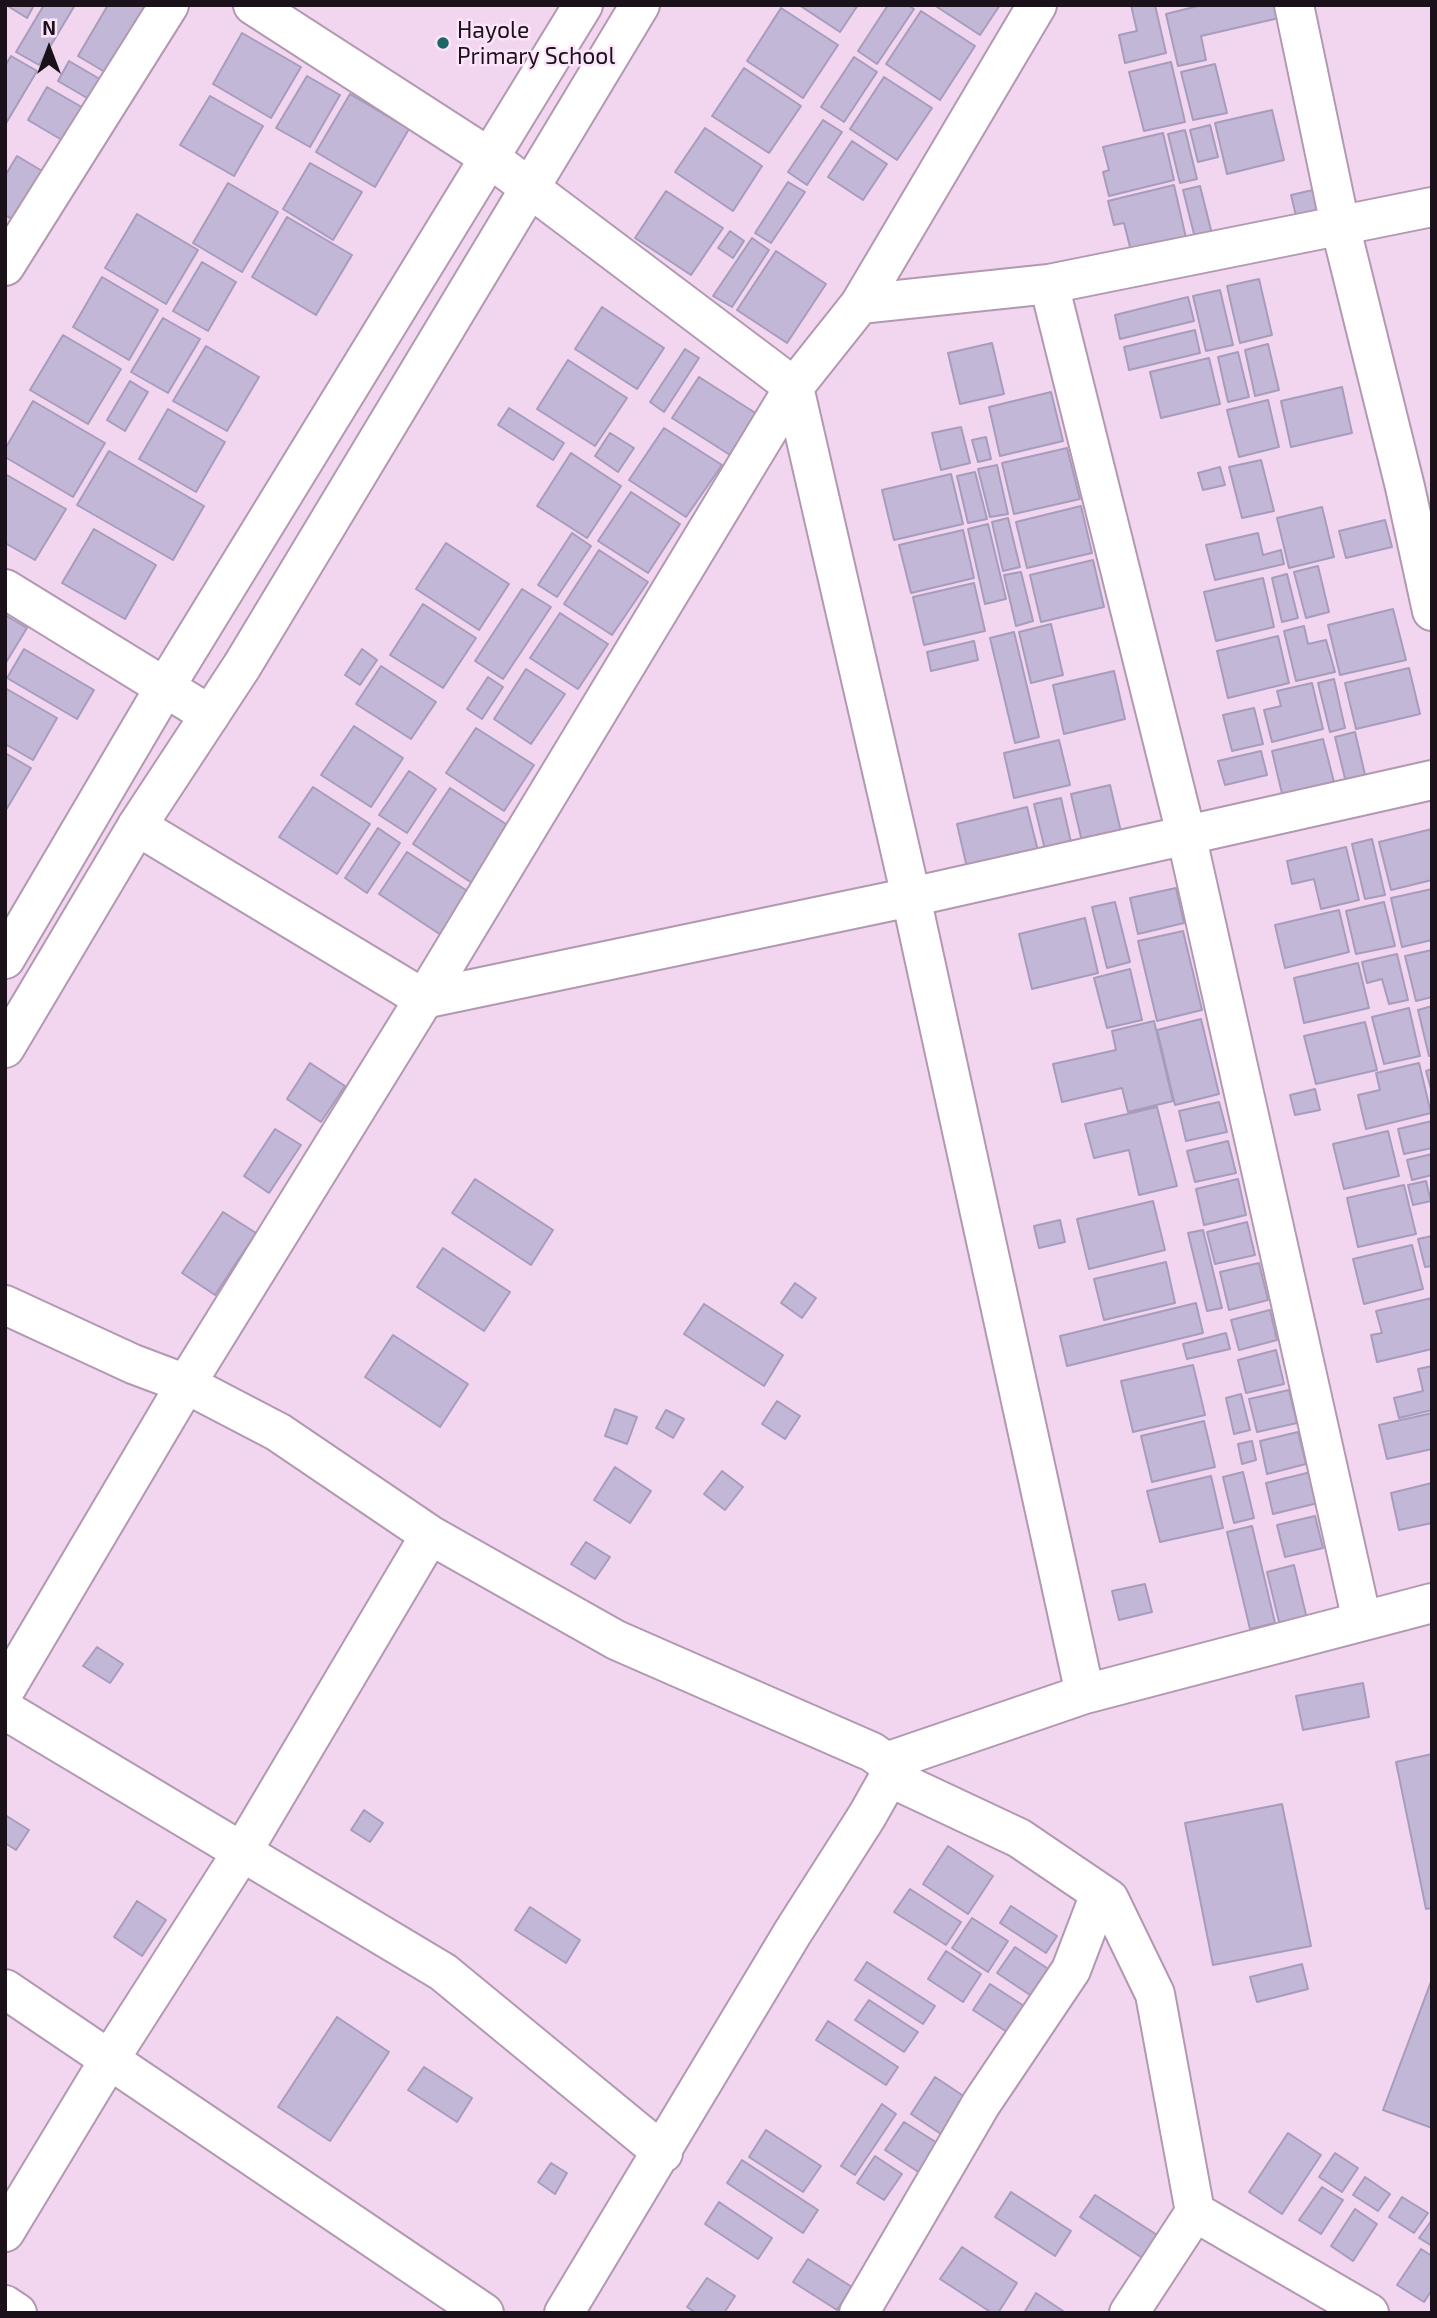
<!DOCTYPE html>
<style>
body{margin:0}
#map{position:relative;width:1437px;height:2318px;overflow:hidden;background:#f2d6f0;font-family:"Exo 2",sans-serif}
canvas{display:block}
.frame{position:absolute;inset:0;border:7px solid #1a111a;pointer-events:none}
.north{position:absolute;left:14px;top:14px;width:70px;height:70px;-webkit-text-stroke:5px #fce5fa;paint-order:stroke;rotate:0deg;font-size:19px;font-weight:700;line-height:28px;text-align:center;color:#1a111a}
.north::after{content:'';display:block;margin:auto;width:24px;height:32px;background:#1a111a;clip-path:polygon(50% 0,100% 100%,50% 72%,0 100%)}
</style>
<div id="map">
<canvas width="1437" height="2318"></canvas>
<div class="frame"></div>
<div class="north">N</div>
</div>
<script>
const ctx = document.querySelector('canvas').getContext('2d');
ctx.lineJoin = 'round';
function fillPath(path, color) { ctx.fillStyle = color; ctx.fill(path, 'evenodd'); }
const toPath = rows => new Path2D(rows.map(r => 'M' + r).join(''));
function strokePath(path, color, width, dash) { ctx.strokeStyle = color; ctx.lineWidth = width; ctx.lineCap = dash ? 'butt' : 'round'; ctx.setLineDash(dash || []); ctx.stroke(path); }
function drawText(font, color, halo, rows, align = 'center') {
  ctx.font = font + ' "Exo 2",sans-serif'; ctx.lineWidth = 5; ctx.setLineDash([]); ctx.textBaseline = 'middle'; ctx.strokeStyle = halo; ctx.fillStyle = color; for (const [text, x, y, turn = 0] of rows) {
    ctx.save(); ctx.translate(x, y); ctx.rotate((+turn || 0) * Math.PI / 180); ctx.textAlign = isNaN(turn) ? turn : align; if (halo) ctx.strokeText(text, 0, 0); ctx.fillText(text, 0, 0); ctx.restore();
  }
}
const building = toPath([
 [6,5,34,5,27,18,6,5],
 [44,5,75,5,39,65,16,52,44,5],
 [108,5,164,5,120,81,78,56,108,5],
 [799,5,858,5,840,32,799,5],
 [888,5,908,5,914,9,877,64,858,51,888,5],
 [934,5,1000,5,980,35,934,5],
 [1131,5,1155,5,1166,53,1125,63,1119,35,1137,31,1131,5],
 [1202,5,1276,5,1279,18,1201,36,1206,60,1178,66,1166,14,1202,5],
 [781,8,838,45,803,98,747,61,781,8],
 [921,11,975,46,940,100,886,64,921,11],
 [242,33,301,67,271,118,213,84,242,33],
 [11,56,37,71,5,125,5,66,11,56],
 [854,57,877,72,844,122,821,107,854,57],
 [69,61,110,85,99,105,58,81,69,61],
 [1171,62,1185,122,1144,131,1129,72,1171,62],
 [1215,64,1227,113,1193,120,1181,72,1215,64],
 [744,68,801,106,769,153,712,116,744,68],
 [307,76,340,95,310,147,276,128,307,76],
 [884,77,932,108,897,160,850,129,884,77],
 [47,87,92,113,72,146,28,120,47,87],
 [350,94,409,129,375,187,316,152,350,94],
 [210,96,263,126,234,176,180,145,210,96],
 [1272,110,1284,160,1227,174,1215,123,1272,110],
 [823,120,842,132,807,185,788,172,823,120],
 [1210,125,1218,157,1198,162,1190,130,1210,125],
 [705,128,762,166,733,211,675,172,705,128],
 [1185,130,1197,179,1180,183,1168,134,1185,130],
 [1163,133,1174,180,1109,196,1103,172,1109,170,1103,147,1163,133],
 [852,141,887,164,863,200,828,177,852,141],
 [17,156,49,175,20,224,5,215,5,176,17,156],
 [310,163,362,192,333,240,283,209,310,163],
 [788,182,805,192,771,243,755,233,788,182],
 [228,183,278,212,242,272,193,243,228,183],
 [1174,185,1186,238,1131,251,1124,223,1114,225,1108,201,1174,185],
 [1200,186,1212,234,1195,238,1183,190,1200,186],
 [1317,189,1322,210,1296,216,1291,195,1317,189],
 [666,191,723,228,691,275,635,238,666,191],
 [137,214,198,250,166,304,105,268,137,214],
 [287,217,352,255,316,315,252,277,287,217],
 [730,231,744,241,733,258,718,248,730,231],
 [752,238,769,250,732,307,713,296,752,238],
 [776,251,826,284,787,343,737,310,776,251],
 [202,262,236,282,208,331,173,311,202,262],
 [102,277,158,310,129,360,73,327,102,277],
 [1259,279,1272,335,1240,343,1227,286,1259,279],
 [1220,290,1233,345,1206,351,1193,296,1220,290],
 [1188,297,1194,321,1120,339,1115,315,1188,297],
 [602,307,664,348,637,389,575,349,602,307],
 [163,318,200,339,168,393,131,372,163,318],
 [1195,330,1200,353,1129,370,1124,347,1195,330],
 [63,335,121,369,88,424,30,390,63,335],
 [992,343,1004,394,960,404,948,353,992,343],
 [1268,344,1279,390,1255,396,1245,350,1268,344],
 [206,346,259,377,227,431,173,401,206,346],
 [685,349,699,358,664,412,650,402,685,349],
 [1238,352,1249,397,1228,402,1218,357,1238,352],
 [1209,358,1220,404,1161,418,1150,372,1209,358],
 [568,360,627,398,595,446,537,409,568,360],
 [699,377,757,414,730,455,672,418,699,377],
 [130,381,148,392,125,431,107,420,130,381],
 [1342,387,1352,433,1291,447,1281,401,1342,387],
 [1051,392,1063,441,1000,456,989,407,1051,392],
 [1268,400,1279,447,1239,457,1227,410,1268,400],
 [33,401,105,443,73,497,5,457,5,449,33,401],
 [509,408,564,443,553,460,498,425,509,408],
 [168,409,225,442,196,492,139,459,168,409],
 [961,427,970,463,941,470,932,433,961,427],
 [664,428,722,465,686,517,629,480,664,428],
 [610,433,634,448,618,472,595,456,610,433],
 [986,437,991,459,978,462,972,440,986,437],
 [1067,448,1080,499,1014,514,1002,463,1067,448],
 [109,451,204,506,173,560,77,505,109,451],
 [571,453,621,486,587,538,537,506,571,453],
 [1261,460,1274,511,1242,518,1229,467,1261,460],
 [997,465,1008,514,990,517,978,469,997,465],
 [1220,467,1225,485,1203,490,1198,473,1220,467],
 [975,472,987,519,968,523,957,476,975,472],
 [5,474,66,509,35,560,5,543,5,474],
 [951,474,963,524,894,540,882,490,951,474],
 [631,492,680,524,648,573,598,541,631,492],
 [1081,506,1092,553,1027,568,1016,522,1081,506],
 [1322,507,1334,557,1289,568,1277,518,1322,507],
 [1008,518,1020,567,1003,571,992,522,1008,518],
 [1385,520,1392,547,1346,558,1339,531,1385,520],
 [988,524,1006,599,985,604,968,529,988,524],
 [94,529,156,565,125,619,62,583,94,529],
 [963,530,974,578,911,593,899,545,963,530],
 [572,533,591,546,557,597,538,585,572,533],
 [1258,533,1263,555,1281,550,1284,564,1215,580,1206,545,1258,533],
 [446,543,509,584,479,630,416,589,446,543],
 [599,550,648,582,612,635,564,604,599,550],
 [1093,560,1104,607,1041,622,1030,575,1093,560],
 [1318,566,1329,612,1306,618,1294,572,1318,566],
 [1021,572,1033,621,1016,626,1004,575,1021,572],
 [1287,574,1298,618,1282,622,1272,578,1287,574],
 [1263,578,1274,627,1216,641,1204,592,1263,578],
 [974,583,985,631,924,645,913,597,974,583],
 [522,589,551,607,503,679,475,661,522,589],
 [423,604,476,638,443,688,390,655,423,604],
 [1393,609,1406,660,1340,675,1328,625,1393,609],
 [560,613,608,644,578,689,530,658,560,613],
 [5,615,27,628,5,664,5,615],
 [1051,624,1063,675,1031,683,1019,632,1051,624],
 [1304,626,1308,644,1326,640,1335,672,1296,681,1284,631,1304,626],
 [1014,632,1039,737,1015,743,990,638,1014,632],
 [1278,636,1289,683,1228,698,1217,651,1278,636],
 [974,641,978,660,931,671,927,652,974,641],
 [24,649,94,690,77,719,7,678,24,649],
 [362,649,377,660,360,685,345,675,362,649],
 [381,666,436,702,411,739,356,704,381,666],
 [1409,668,1420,714,1356,729,1345,683,1409,668],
 [526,669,565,694,531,744,494,719,526,669],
 [1114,671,1125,719,1064,734,1053,685,1114,671],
 [488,677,503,687,482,719,467,709,488,677],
 [1334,679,1345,728,1330,732,1318,683,1334,679],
 [1312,683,1323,729,1272,742,1264,710,1281,706,1277,691,1312,683],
 [5,688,57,718,33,760,5,744,5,688],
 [1254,708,1263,744,1232,751,1223,715,1254,708],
 [354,726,403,758,371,807,321,775,354,726],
 [476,728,534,765,504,811,446,773,476,728],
 [1355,732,1367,783,1347,787,1335,737,1355,732],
 [1323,739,1336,790,1284,802,1272,751,1323,739],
 [1059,740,1070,785,1014,798,1004,753,1059,740],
 [1261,751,1267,775,1225,785,1218,761,1261,751],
 [5,753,31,768,6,810,5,809,5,753],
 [409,771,436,789,407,833,379,815,409,771],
 [1110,785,1122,836,1083,846,1071,794,1110,785],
 [313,787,370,824,337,874,279,837,313,787],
 [450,788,509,826,472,883,413,844,450,788],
 [1061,798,1073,851,1047,858,1034,804,1061,798],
 [1027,807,1039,855,968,872,957,824,1027,807],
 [378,828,400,843,367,893,345,878,378,828],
 [1432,829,1432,880,1391,890,1379,842,1432,829],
 [1372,839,1385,895,1365,899,1352,844,1372,839],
 [1346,847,1359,900,1321,909,1314,879,1292,884,1287,861,1346,847],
 [407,852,469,892,441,935,379,894,407,852],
 [1176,888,1184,923,1138,934,1130,898,1176,888],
 [1432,889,1432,940,1402,947,1391,898,1432,889],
 [1115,902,1130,962,1107,968,1092,907,1115,902],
 [1384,902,1395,946,1356,954,1346,911,1384,902],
 [1339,910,1349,952,1285,968,1275,925,1339,910],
 [1085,918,1098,973,1032,989,1019,934,1085,918],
 [1183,931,1202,1010,1157,1021,1138,941,1183,931],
 [1432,950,1432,997,1416,1001,1405,956,1432,950],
 [1397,954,1408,1000,1389,1004,1382,979,1367,983,1362,962,1397,954],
 [1358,963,1369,1008,1304,1023,1294,978,1358,963],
 [1130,969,1142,1020,1107,1028,1094,978,1130,969],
 [1432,1006,1432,1056,1429,1056,1418,1010,1432,1006],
 [1409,1008,1420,1056,1384,1064,1372,1017,1409,1008],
 [1201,1019,1219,1094,1175,1105,1157,1030,1201,1019],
 [1154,1021,1173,1101,1128,1112,1122,1088,1062,1102,1053,1064,1116,1050,1112,1031,1154,1021],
 [1365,1022,1377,1070,1316,1084,1304,1036,1365,1022],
 [310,1063,345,1086,321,1122,287,1099,310,1063],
 [1419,1063,1431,1113,1366,1129,1358,1095,1380,1090,1376,1073,1419,1063],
 [1432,1069,1432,1093,1426,1071,1432,1069],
 [1315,1089,1320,1110,1295,1115,1290,1095,1315,1089],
 [1219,1102,1227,1132,1186,1141,1179,1111,1219,1102],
 [1157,1107,1177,1186,1139,1195,1129,1150,1094,1158,1085,1124,1157,1107],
 [1432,1121,1432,1148,1404,1154,1398,1129,1432,1121],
 [275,1129,301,1145,269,1193,244,1176,275,1129],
 [1388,1131,1399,1176,1344,1189,1333,1144,1388,1131],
 [1228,1141,1236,1173,1195,1182,1187,1151,1228,1141],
 [1432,1154,1432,1175,1412,1180,1407,1160,1432,1154],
 [475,1179,553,1230,531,1265,452,1213,475,1179],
 [1238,1179,1246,1215,1204,1225,1196,1189,1238,1179],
 [1426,1181,1431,1201,1413,1205,1408,1185,1426,1181],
 [1404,1185,1416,1234,1358,1247,1347,1198,1404,1185],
 [1153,1201,1165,1250,1089,1269,1077,1219,1153,1201],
 [223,1212,256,1233,215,1295,182,1273,223,1212],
 [1060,1220,1065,1242,1039,1248,1034,1226,1060,1220],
 [1247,1222,1255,1255,1215,1264,1207,1232,1247,1222],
 [1203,1230,1222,1308,1207,1311,1188,1233,1203,1230],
 [1432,1236,1432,1266,1425,1267,1418,1239,1432,1236],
 [1412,1245,1423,1289,1364,1304,1353,1259,1412,1245],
 [443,1248,510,1292,484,1331,417,1287,443,1248],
 [1166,1262,1175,1303,1104,1320,1094,1279,1166,1262],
 [1259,1263,1268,1300,1229,1310,1220,1272,1259,1263],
 [795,1283,816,1298,802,1318,781,1303,795,1283],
 [1432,1298,1432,1349,1377,1362,1371,1335,1382,1333,1376,1311,1432,1298],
 [1196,1303,1203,1333,1067,1366,1060,1336,1196,1303],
 [704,1304,783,1355,764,1386,684,1334,704,1304],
 [1270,1310,1277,1340,1239,1350,1231,1320,1270,1310],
 [1226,1333,1230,1349,1187,1359,1183,1344,1226,1333],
 [393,1335,468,1384,440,1427,365,1377,393,1335],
 [1276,1350,1284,1384,1246,1393,1238,1360,1276,1350],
 [1193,1365,1205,1415,1133,1432,1121,1381,1193,1365],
 [1432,1366,1432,1410,1399,1418,1394,1398,1423,1391,1418,1369,1432,1366],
 [1289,1390,1297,1423,1257,1432,1249,1399,1289,1390],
 [1241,1394,1250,1430,1234,1434,1226,1398,1241,1394],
 [777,1401,800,1416,785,1439,762,1424,777,1401],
 [615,1409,637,1417,627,1444,605,1436,615,1409],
 [666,1410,684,1419,673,1438,656,1428,666,1410],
 [1432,1413,1432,1449,1387,1459,1379,1425,1432,1413],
 [1204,1421,1215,1467,1152,1482,1141,1436,1204,1421],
 [1298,1432,1306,1464,1267,1474,1260,1441,1298,1432],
 [1252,1441,1256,1460,1242,1464,1238,1444,1252,1441],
 [615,1467,651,1491,630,1523,594,1500,615,1467],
 [722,1471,743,1487,725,1510,704,1494,722,1471],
 [1243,1472,1254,1518,1234,1523,1223,1477,1243,1472],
 [1311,1472,1318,1503,1273,1514,1266,1483,1311,1472],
 [1211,1476,1223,1528,1160,1542,1147,1491,1211,1476],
 [1432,1483,1432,1523,1399,1530,1391,1493,1432,1483],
 [1315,1516,1323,1548,1285,1557,1277,1525,1315,1516],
 [1252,1526,1275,1623,1250,1629,1227,1532,1252,1526],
 [586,1542,610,1557,595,1579,571,1564,586,1542],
 [1294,1565,1308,1623,1281,1630,1267,1572,1294,1565],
 [1145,1584,1152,1612,1119,1620,1112,1591,1145,1584],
 [97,1647,123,1664,110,1683,83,1666,97,1647],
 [1363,1683,1369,1717,1303,1730,1296,1696,1363,1683],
 [1432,1754,1432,1908,1426,1909,1396,1762,1432,1754],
 [1282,1804,1311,1946,1213,1965,1185,1823,1282,1804],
 [364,1810,383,1823,370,1842,351,1830,364,1810],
 [5,1815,29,1830,16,1850,5,1843,5,1815],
 [948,1846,993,1876,968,1914,923,1884,948,1846],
 [910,1889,961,1922,946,1945,894,1912,910,1889],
 [137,1901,166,1920,142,1956,114,1937,137,1901],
 [1011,1906,1057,1936,1046,1953,1000,1923,1011,1906],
 [530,1907,580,1940,566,1963,515,1930,530,1907],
 [972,1918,1008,1941,988,1972,952,1948,972,1918],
 [1015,1947,1056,1974,1039,2001,997,1973,1015,1947],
 [946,1951,981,1974,963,2002,928,1979,946,1951],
 [867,1962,935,2006,923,2024,855,1980,867,1962],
 [1302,1964,1308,1989,1257,2002,1250,1977,1302,1964],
 [1432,1979,1432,2128,1383,2110,1432,1979],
 [990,1984,1038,2015,1021,2041,973,2010,990,1984],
 [869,2000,918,2032,904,2052,855,2020,869,2000],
 [337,2017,389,2052,330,2141,278,2107,337,2017],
 [828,2021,898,2067,886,2085,816,2040,828,2021],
 [424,2067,472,2098,457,2122,408,2090,424,2067],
 [935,2077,965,2097,941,2134,911,2114,935,2077],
 [882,2104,896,2114,855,2175,841,2166,882,2104],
 [904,2122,942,2146,923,2175,885,2150,904,2122],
 [766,2130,821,2166,803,2192,749,2157,766,2130],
 [1288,2133,1321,2155,1282,2214,1249,2192,1288,2133],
 [1335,2153,1358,2168,1342,2192,1319,2177,1335,2153],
 [875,2156,902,2174,884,2200,857,2183,875,2156],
 [742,2160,818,2210,803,2233,727,2183,742,2160],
 [551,2163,567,2173,555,2194,538,2182,551,2163],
 [1365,2177,1390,2194,1378,2211,1353,2195,1365,2177],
 [1322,2187,1343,2200,1321,2234,1299,2220,1322,2187],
 [1011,2192,1071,2231,1055,2256,995,2217,1011,2192],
 [1095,2195,1168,2242,1153,2265,1080,2217,1095,2195],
 [1402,2197,1428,2213,1414,2233,1389,2217,1402,2197],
 [719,2202,772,2238,758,2259,705,2224,719,2202],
 [1355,2209,1377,2224,1353,2261,1331,2246,1355,2209],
 [1432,2220,1432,2246,1419,2238,1432,2220],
 [962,2247,1017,2283,998,2313,992,2313,940,2279,962,2247],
 [1421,2249,1432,2256,1432,2290,1424,2302,1397,2285,1421,2249],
 [808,2259,852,2287,837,2310,793,2282,808,2259],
 [707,2278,735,2296,724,2313,696,2313,687,2307,707,2278],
 [1036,2293,1066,2313,1024,2313,1036,2293]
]);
const minor = toPath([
 [253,5,490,158,794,387,911,897,1085,1694],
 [1294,5,1340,225,1405,487,1432,611],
 [5,266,169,5],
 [1049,284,1186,834,1362,1621],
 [860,304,1049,284,1432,207],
 [5,589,210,715],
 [137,826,424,999,911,897,1432,780],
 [5,1305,133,1364,186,1384,278,1432,430,1535,616,1640,872,1752,886,1762,1085,1694,1432,1603],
 [5,1690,186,1384,424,999,794,387,860,304,1037,5],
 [5,1710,443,1972,663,2153],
 [889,1777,1019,1838,1109,1899,1155,1994,1195,2212,1129,2313],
 [5,1989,484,2313],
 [1195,2212,1369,2313],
 [5,2232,109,2060,242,1852,430,1535],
 [5,2305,17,2313],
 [564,2313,793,1932,867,1816,889,1777,886,1762],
 [859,2313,981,2104,1071,1970,1100,1894]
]);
const tertiary = toPath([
 [5,959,165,687,583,5],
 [5,1048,137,826,242,666,640,5]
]);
const markers = [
 [443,43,7,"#1a6765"]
];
const poiNames = [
 ["Hayole",457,30],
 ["Primary School",457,56]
];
fillPath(building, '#c2b7d7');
strokePath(building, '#a79cbc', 2);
strokePath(minor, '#b298b1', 42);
strokePath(tertiary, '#b298b1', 42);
strokePath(minor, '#fff', 38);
strokePath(tertiary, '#fff', 38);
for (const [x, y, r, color] of markers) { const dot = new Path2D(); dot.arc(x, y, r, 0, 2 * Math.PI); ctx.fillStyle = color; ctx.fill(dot); strokePath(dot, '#fce5fa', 2.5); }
drawText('23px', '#1a111a', '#fce5fa', poiNames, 'left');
</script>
